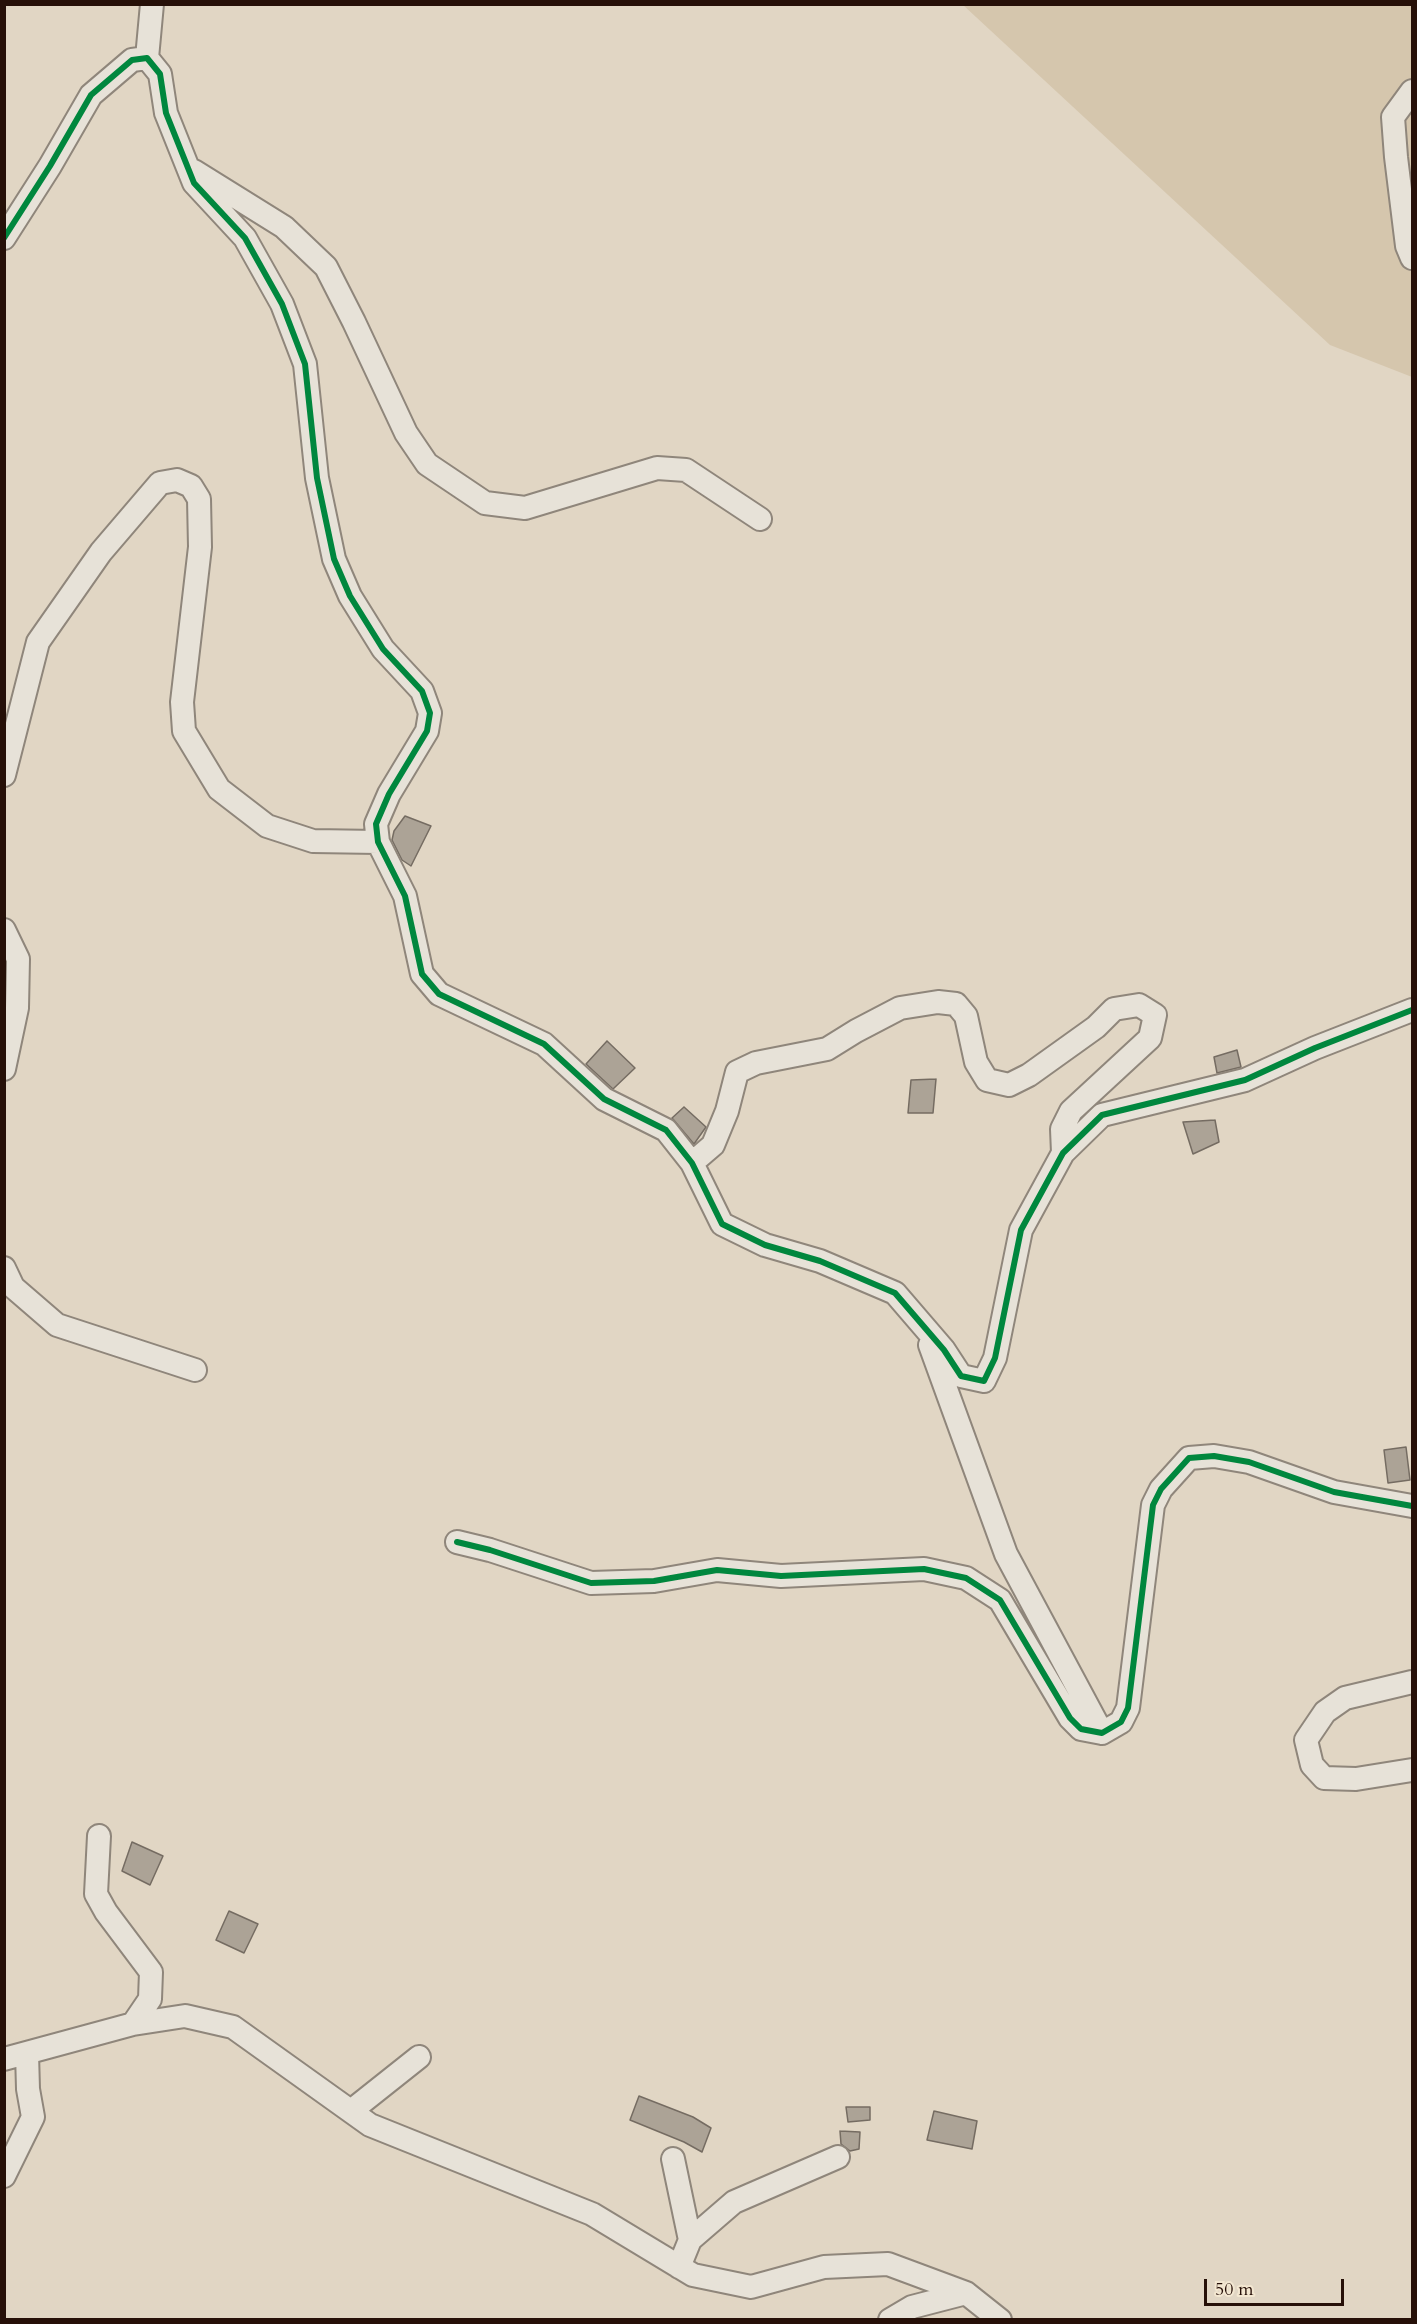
<!DOCTYPE html>
<style>
body{margin:0}
#map{position:relative;width:1417px;height:2324px;overflow:hidden;background:#e1d6c4;font-family:Cardo,serif}
canvas{display:block}
.frame{position:absolute;inset:0;border:6px solid #261008;pointer-events:none}
.scale{position:absolute;left:1204px;top:2279px;width:140px;height:27px;box-sizing:border-box;border:3px solid #261008;border-top:0;padding-left:8px;font-size:18px;line-height:21px;white-space:nowrap;color:#261008;-webkit-text-stroke:4px #f3e7d1;paint-order:stroke}
</style>
<div id="map">
<canvas width="1417" height="2324"></canvas>
<div class="frame"></div>
<div class="scale">50 m</div>
</div>
<script>
const ctx = document.querySelector('canvas').getContext('2d');
ctx.lineJoin = 'round';
function fillPath(path, color) { ctx.fillStyle = color; ctx.fill(path, 'evenodd'); }
const toPath = rows => new Path2D(rows.map(r => 'M' + r).join(''));
function strokePath(path, color, width, dash) { ctx.strokeStyle = color; ctx.lineWidth = width; ctx.lineCap = dash ? 'butt' : 'round'; ctx.setLineDash(dash || []); ctx.stroke(path); }
const green = toPath([
 [963,5,1412,5,1412,377,1330,345]
]);
const building = toPath([
 [405,816,431,826,411,866,402,860,392,840,394,831,405,816],
 [607,1041,635,1068,613,1089,586,1064,607,1041],
 [1237,1050,1241,1067,1217,1073,1214,1057,1237,1050],
 [936,1079,933,1113,908,1113,911,1080,936,1079],
 [684,1107,706,1127,694,1144,672,1118,684,1107],
 [1215,1120,1219,1142,1193,1154,1183,1122,1215,1120],
 [1406,1447,1410,1480,1388,1483,1384,1450,1406,1447],
 [132,1842,163,1856,150,1885,122,1871,132,1842],
 [229,1911,258,1924,244,1953,216,1940,229,1911],
 [639,2096,693,2117,711,2128,702,2152,684,2142,630,2120,639,2096],
 [846,2107,870,2107,870,2120,848,2122,846,2107],
 [934,2111,977,2121,972,2149,927,2140,934,2111],
 [840,2131,860,2132,859,2149,850,2151,841,2144,840,2131]
]);
const minor = toPath([
 [147,58,152,4],
 [1412,91,1393,117,1396,157,1407,246,1412,258],
 [194,171,284,227,326,267,354,322,406,433,427,464,485,503,525,508,657,468,686,470,760,519],
 [4,238,50,166,91,95,132,60,147,58,160,74,166,113,194,183,245,238,282,304,305,364,317,478,334,559,350,596,383,649,422,691,430,713,427,731,389,794,376,824,378,842,405,896,422,974,439,994,544,1044,604,1099,666,1130,692,1163,722,1224,765,1245,820,1261,895,1293,944,1350,961,1376,984,1381,995,1358,1021,1230,1063,1153,1102,1115,1245,1080,1315,1048,1412,1010],
 [4,775,38,642,101,552,160,483,177,480,191,486,199,499,200,547,182,702,184,731,219,789,267,826,313,841,378,842],
 [4,930,18,959,17,1008,4,1069],
 [692,1163,713,1145,727,1111,737,1072,756,1063,827,1049,856,1031,900,1008,938,1002,956,1004,966,1016,976,1062,987,1080,1009,1085,1029,1075,1096,1027,1114,1009,1139,1005,1155,1015,1150,1038,1071,1111,1062,1129,1063,1153],
 [4,1268,13,1287,57,1325,195,1370],
 [930,1345,1006,1554,1102,1733],
 [457,1542,490,1550,591,1583,654,1581,717,1570,781,1576,924,1569,966,1578,1000,1600,1070,1718,1081,1729,1102,1733,1121,1722,1128,1708,1153,1505,1161,1489,1189,1458,1214,1456,1249,1462,1334,1492,1412,1506],
 [1412,1682,1345,1698,1325,1712,1306,1740,1312,1765,1324,1778,1356,1779,1412,1770],
 [99,1836,96,1894,106,1912,151,1972,150,1999,133,2024],
 [4,2059,133,2024,185,2016,233,2027,370,2125,592,2214,693,2275,751,2287,824,2267,888,2264,966,2293,1000,2320],
 [351,2111,419,2057],
 [673,2159,690,2240],
 [4,2176,33,2117,28,2089,27,2053],
 [679,2267,690,2240,734,2202,838,2157],
 [890,2320,912,2307,966,2293]
]);
const cycleway = toPath([
 [4,238,50,166,91,95,132,60,147,58,160,74,166,113,194,183,245,238,282,304,305,364,317,478,334,559,350,596,383,649,422,691,430,713,427,731,389,794,376,824,378,842,405,896,422,974,439,994,544,1044,604,1099,666,1130,692,1163,722,1224,765,1245,820,1261,895,1293,944,1350,961,1376,984,1381,995,1358,1021,1230,1063,1153,1102,1115,1245,1080,1315,1048,1412,1010],
 [457,1542,490,1550,591,1583,654,1581,717,1570,781,1576,924,1569,966,1578,1000,1600,1070,1718,1081,1729,1102,1733,1121,1722,1128,1708,1153,1505,1161,1489,1189,1458,1214,1456,1249,1462,1334,1492,1412,1506]
]);
fillPath(green, '#d5c6ad');
fillPath(building, '#aca396');
strokePath(building, '#756c62', 1.5);
strokePath(minor, '#8f867b', 26);
strokePath(minor, '#e7e2d8', 22);
strokePath(cycleway, '#00873e', 6);
</script>
